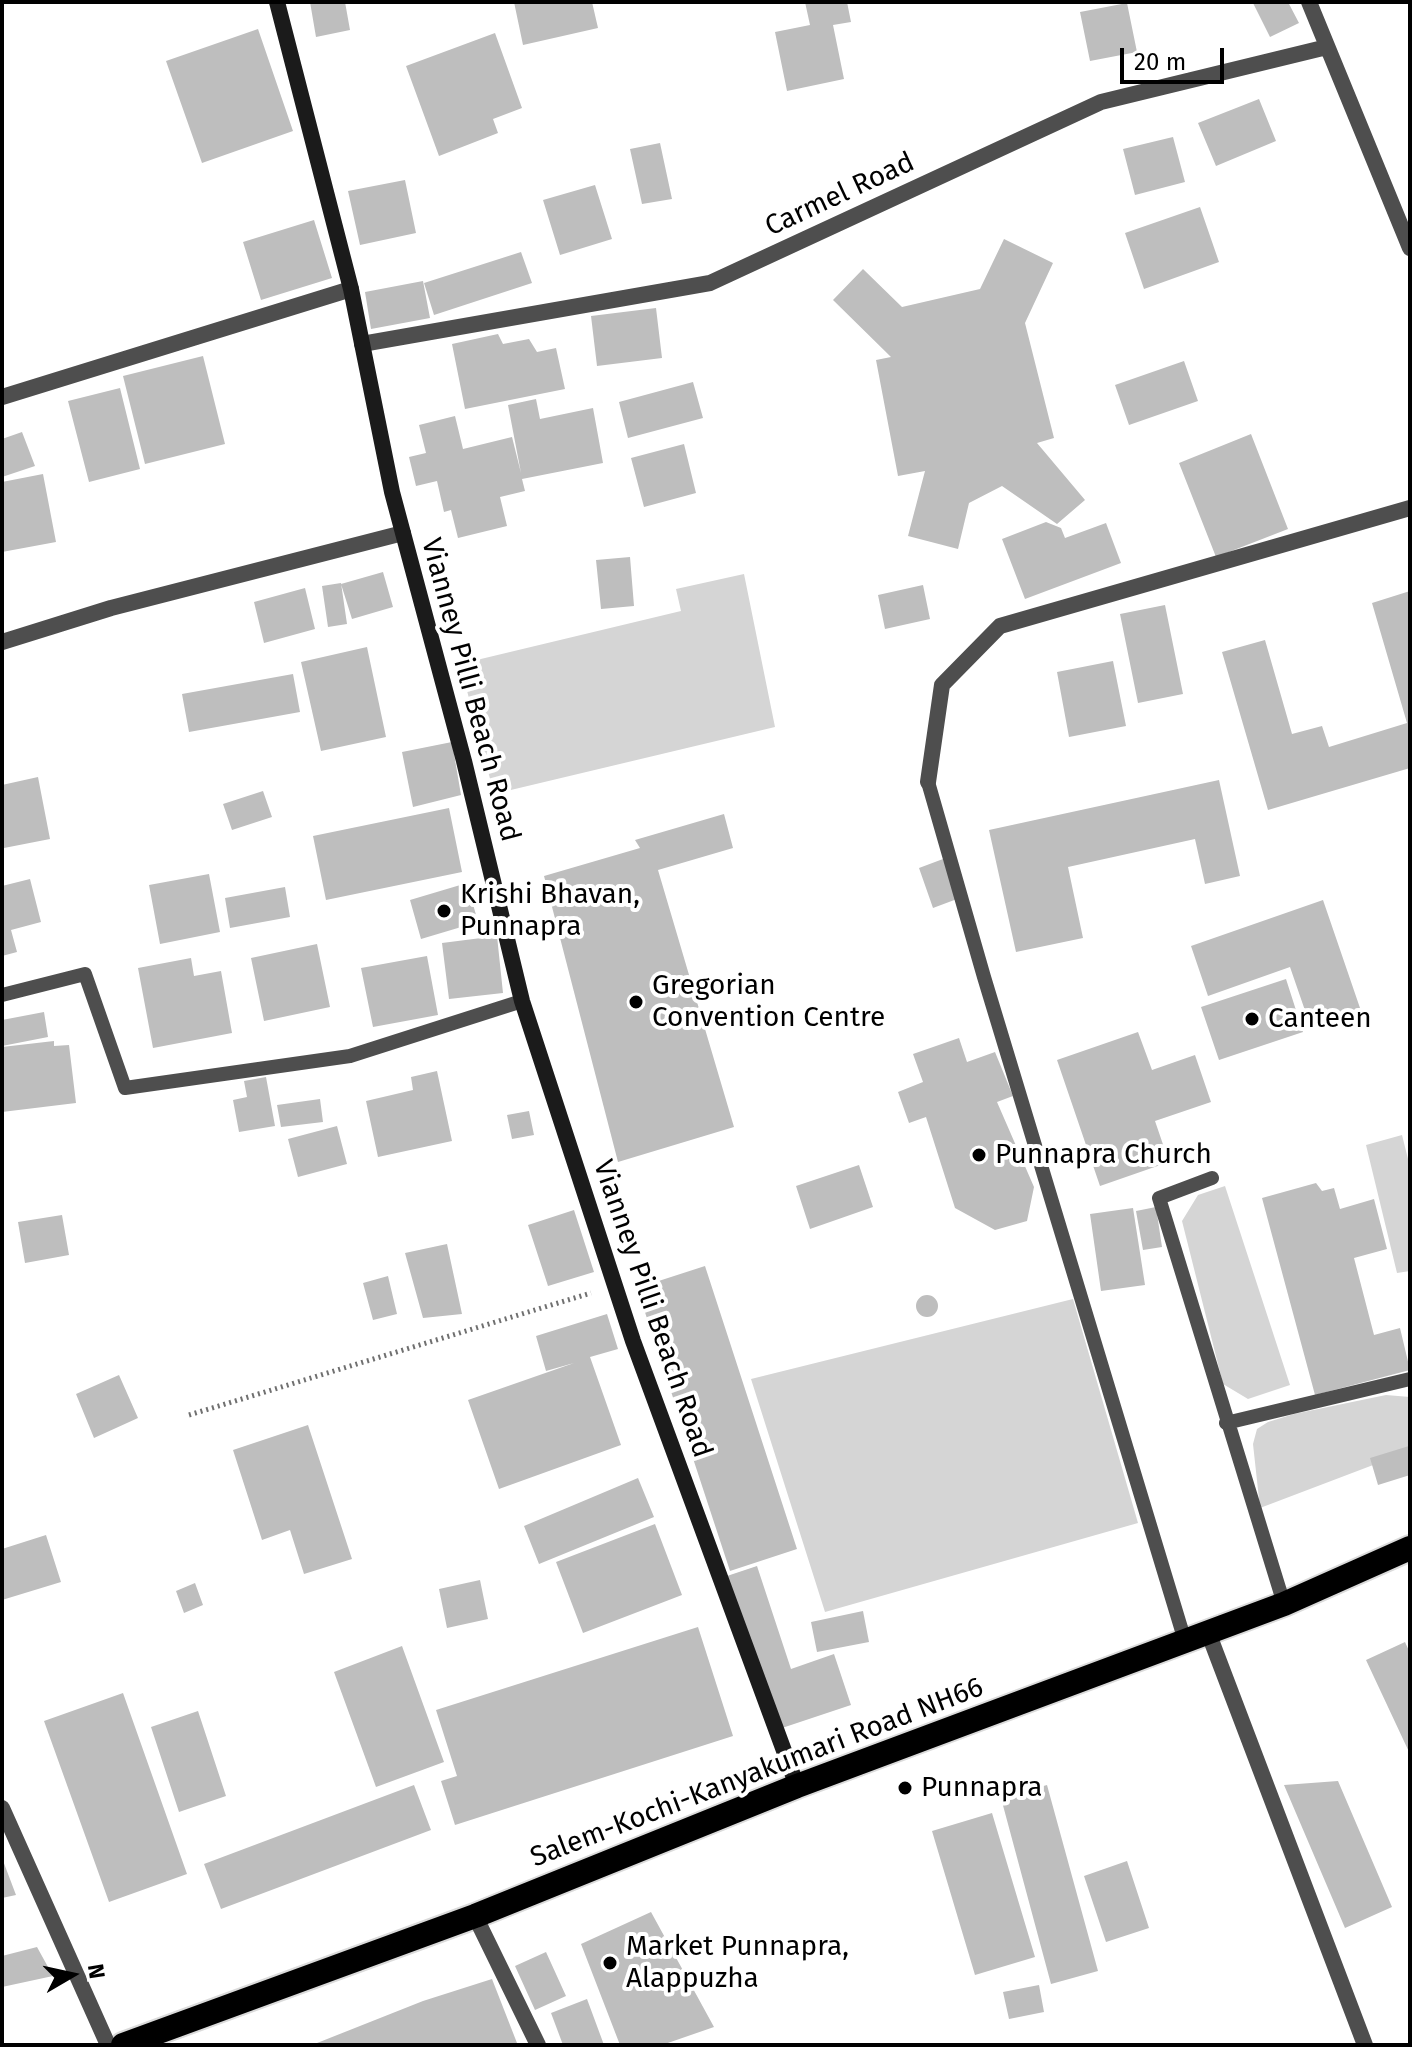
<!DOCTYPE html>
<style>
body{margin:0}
#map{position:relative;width:1412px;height:2047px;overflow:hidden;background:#fff;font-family:"Fira Sans",sans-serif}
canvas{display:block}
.frame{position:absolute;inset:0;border:4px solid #000;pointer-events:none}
.north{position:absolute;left:32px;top:1935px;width:80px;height:80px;-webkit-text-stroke:6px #fff;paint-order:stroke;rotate:81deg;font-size:22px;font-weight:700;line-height:32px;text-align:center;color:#000}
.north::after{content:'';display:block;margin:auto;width:28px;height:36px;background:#000;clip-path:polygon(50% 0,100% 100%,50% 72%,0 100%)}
.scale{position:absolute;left:1120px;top:48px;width:104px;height:36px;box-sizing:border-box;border:4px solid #000;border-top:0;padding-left:10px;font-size:24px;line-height:28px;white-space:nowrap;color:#000;-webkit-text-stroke:6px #fff;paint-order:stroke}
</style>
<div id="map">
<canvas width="1412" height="2047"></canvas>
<div class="frame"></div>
<div class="north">N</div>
<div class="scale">20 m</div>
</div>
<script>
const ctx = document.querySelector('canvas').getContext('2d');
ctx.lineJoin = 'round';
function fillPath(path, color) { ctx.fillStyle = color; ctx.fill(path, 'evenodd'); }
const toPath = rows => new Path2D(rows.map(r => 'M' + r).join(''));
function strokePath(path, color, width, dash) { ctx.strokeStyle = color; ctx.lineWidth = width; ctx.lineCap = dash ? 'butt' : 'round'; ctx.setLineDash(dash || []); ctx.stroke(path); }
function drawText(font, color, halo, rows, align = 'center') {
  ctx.font = font + ' "Fira Sans",sans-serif'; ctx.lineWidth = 8; ctx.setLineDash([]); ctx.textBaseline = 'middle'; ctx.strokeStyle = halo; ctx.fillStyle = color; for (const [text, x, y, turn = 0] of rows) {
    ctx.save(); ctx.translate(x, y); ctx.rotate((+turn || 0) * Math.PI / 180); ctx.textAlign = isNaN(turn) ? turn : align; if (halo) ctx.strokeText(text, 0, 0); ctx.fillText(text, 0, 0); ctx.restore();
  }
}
const green = toPath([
 [744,574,775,727,494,794,460,664,681,611,676,589],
 [1402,1135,1410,1167,1410,1271,1397,1273,1366,1145],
 [1225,1186,1290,1385,1248,1399,1223,1384,1182,1221,1198,1195],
 [1073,1299,1138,1523,825,1612,751,1379],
 [1386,1395,1410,1397,1410,1451,1260,1508,1253,1444,1257,1429,1268,1422,1294,1414]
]);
const building = toPath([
 [310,2,345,2,350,30,316,37],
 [514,2,592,2,598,28,523,45],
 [805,2,847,2,851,22,833,25,844,79,787,91,775,32,810,25],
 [1255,2,1288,2,1299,23,1270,37,1253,3],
 [1127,3,1137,52,1090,61,1080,12],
 [258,29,293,131,202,163,166,61],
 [495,33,522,108,493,119,498,133,439,156,406,66],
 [1259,99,1276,141,1216,166,1198,123],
 [1173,137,1185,182,1135,195,1123,149],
 [660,143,672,199,642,204,630,149],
 [405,180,416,233,360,245,348,191],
 [595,185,612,239,560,255,543,200],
 [1200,207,1219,262,1144,289,1125,233],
 [314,220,332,278,261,300,243,242],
 [1004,239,1053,263,1025,323,1054,438,1037,443,1085,500,1057,524,1002,486,969,503,958,549,908,536,925,471,898,476,876,360,891,357,833,300,863,269,902,307,980,289],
 [521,252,532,283,434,315,424,283],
 [423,281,430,318,371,329,365,292],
 [656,308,662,358,597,366,591,316],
 [498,334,503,344,529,339,537,352,556,348,565,389,465,409,452,344],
 [203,356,225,444,145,464,123,376],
 [1184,361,1198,401,1129,425,1115,385],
 [693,382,703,418,628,438,619,402],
 [120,388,140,469,89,482,68,401],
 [536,399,540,419,593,408,603,463,522,479,525,491,500,497,507,526,458,538,451,510,444,512,437,481,416,486,409,457,426,453,419,425,455,416,463,449,512,437,521,473,508,405],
 [22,432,35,466,2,477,2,439],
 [1251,434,1288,529,1216,557,1179,463],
 [684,444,696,493,644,507,631,458],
 [43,474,56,542,2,552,2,482],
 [1046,522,1061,528,1065,538,1106,523,1121,563,1025,599,1002,539],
 [630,557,634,606,601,609,596,560],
 [383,572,393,607,352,619,341,584],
 [341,583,347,624,328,627,322,586],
 [923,585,930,619,885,629,878,595],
 [305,588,315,629,264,643,254,602],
 [1410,591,1410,768,1268,810,1222,652,1265,640,1292,734,1322,726,1329,747,1407,723,1372,603],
 [1165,605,1183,694,1138,703,1120,614],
 [367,647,386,737,321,751,301,662],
 [1113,661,1126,726,1069,737,1057,672],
 [293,674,300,712,189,732,182,694],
 [452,742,461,795,413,807,402,752],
 [38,777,50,839,4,848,2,785],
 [1219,780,1240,876,1205,884,1195,839,1068,867,1083,938,1016,952,989,830],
 [263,791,272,817,232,830,223,804],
 [449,808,462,872,326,900,313,836],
 [724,814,733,848,658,870,734,1127,618,1162,544,876,640,848,635,840],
 [943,859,957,899,933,908,919,868],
 [209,874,220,932,160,944,149,885],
 [30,879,41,922,11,930,17,952,2,956,2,886],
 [467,883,478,922,421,939,410,900],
 [285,887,290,917,230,928,225,898],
 [1323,900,1360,1008,1310,1025,1290,967,1208,996,1191,946],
 [497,936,503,993,449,999,442,943],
 [317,944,330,1007,264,1021,251,958],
 [427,956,438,1015,373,1027,361,968],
 [191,958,194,976,221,971,232,1033,153,1048,138,968],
 [1286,979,1303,1032,1219,1060,1201,1007],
 [44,1012,48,1037,2,1046,2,1020],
 [1138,1032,1152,1070,1195,1055,1211,1102,1155,1121,1169,1162,1100,1186,1057,1060],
 [959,1038,967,1062,995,1052,1013,1096,997,1102,1034,1187,1027,1221,995,1230,955,1208,926,1117,909,1123,898,1092,923,1082,913,1054],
 [54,1041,54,1046,69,1045,76,1103,2,1112,2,1047],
 [437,1071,452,1141,378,1157,366,1101,413,1090,411,1077],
 [266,1077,275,1126,239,1132,233,1100,247,1097,244,1081],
 [320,1099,323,1122,281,1127,277,1105],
 [529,1111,534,1135,512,1139,507,1115],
 [337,1126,347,1164,298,1177,288,1139],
 [859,1165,873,1207,810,1229,796,1186],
 [1316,1183,1322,1191,1334,1188,1340,1209,1374,1199,1387,1249,1354,1258,1374,1335,1400,1328,1410,1370,1315,1395,1262,1198],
 [1156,1207,1162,1247,1143,1250,1136,1211],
 [1133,1208,1145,1285,1101,1291,1090,1214],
 [574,1210,594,1272,548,1286,528,1225],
 [62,1215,69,1255,25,1263,18,1222],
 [447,1244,462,1314,423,1318,405,1253],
 [705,1266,797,1549,730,1571,637,1288],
 [388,1276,397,1314,373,1320,363,1283],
 '916 1306a11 11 0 1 1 22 0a11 11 0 1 1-22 0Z',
 [607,1314,618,1349,590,1357,621,1445,499,1489,468,1400,574,1363,546,1371,536,1336],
 [119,1375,138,1418,94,1438,76,1394],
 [308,1425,352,1559,304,1574,290,1530,262,1540,233,1450],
 [1409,1446,1410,1475,1378,1485,1370,1458],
 [638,1478,654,1517,539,1564,524,1526],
 [655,1524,682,1595,583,1633,556,1562],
 [46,1535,61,1582,2,1600,2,1549],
 [757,1566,791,1669,834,1654,851,1705,779,1729,727,1576],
 [480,1580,488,1619,447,1628,439,1589],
 [195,1583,203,1605,184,1613,176,1591],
 [863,1611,869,1642,817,1652,811,1622],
 [698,1627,733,1736,455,1825,441,1781,457,1776,436,1710],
 [1405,1642,1410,1653,1410,1754,1366,1660],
 [402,1646,444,1762,376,1787,334,1672],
 [123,1693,187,1874,109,1902,44,1721],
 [198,1711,226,1796,179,1812,151,1727],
 [1338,1781,1392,1907,1345,1928,1284,1785],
 [414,1785,431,1830,221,1909,204,1864],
 [1047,1785,1098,1971,1051,1984,1001,1798],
 [992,1813,1035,1957,975,1975,932,1831],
 [2,1858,16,1895,2,1898],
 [1127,1861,1149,1928,1106,1942,1084,1876],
 [651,1912,714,2027,662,2045,620,2045,581,1944],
 [37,1947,53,1976,2,1987,2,1956],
 [546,1952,566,1996,535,2010,515,1966],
 [492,1979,517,2043,312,2045,423,2001],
 [1039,1985,1044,2012,1009,2019,1003,1992],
 [587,1999,604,2045,563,2045,551,2013]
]);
const path = toPath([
 [189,1415,591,1293]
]);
const lane = toPath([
 [928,782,984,977,1185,1641],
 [2,995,85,974,125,1088,350,1056,522,1001],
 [1212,1178,1159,1198,1284,1604],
 [1226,1423,1410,1379]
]);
const street = toPath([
 [1309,2,1410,248],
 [362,344,710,283,1101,102,1327,47],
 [2,397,351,289],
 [2,642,111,608,403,533],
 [928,782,942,685,1000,626,1410,508],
 [1208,1632,1365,2045],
 [2,1808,108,2045],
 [475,1916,538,2045]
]);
const secondary = toPath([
 [277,2,351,289,392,492,464,761,522,1001,633,1341,797,1786]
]);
const highway = toPath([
 [123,2045,475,1916,797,1786,1284,1604,1410,1548]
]);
const markers = [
 [444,911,8,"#000"],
 [636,1002,8,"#000"],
 [1252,1019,8,"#000"],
 [979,1155,8,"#000"],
 [905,1788,8,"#000"],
 [610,1963,8,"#000"]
];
const streetNames = [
 ["Carmel Road",840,195,-25],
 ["Vianney Pilli Beach Road",470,690,75],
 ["Vianney Pilli Beach Road",652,1309,71],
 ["Salem-Kochi-Kanyakumari Road NH66",757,1773,-21]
];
const poiNames = [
 ["Krishi Bhavan,",460,895],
 ["Punnapra",460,927],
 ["Gregorian",652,986],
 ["Convention Centre",652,1018],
 ["Canteen",1268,1019],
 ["Punnapra Church",995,1155],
 ["Punnapra",921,1788],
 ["Market Punnapra,",626,1947],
 ["Alappuzha",626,1979]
];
fillPath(green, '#d5d5d5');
fillPath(building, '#bebebe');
strokePath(highway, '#dbdbdb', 28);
strokePath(path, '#707070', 5, [2, 4]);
strokePath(lane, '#4e4e4e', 14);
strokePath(street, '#4e4e4e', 16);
strokePath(secondary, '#1b1b1b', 16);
strokePath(highway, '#000', 24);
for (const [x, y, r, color] of markers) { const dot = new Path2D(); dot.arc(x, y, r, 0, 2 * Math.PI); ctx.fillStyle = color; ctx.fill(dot); strokePath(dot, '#fff', 3); }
drawText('28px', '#000', '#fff', streetNames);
drawText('28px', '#000', '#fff', poiNames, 'left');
</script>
